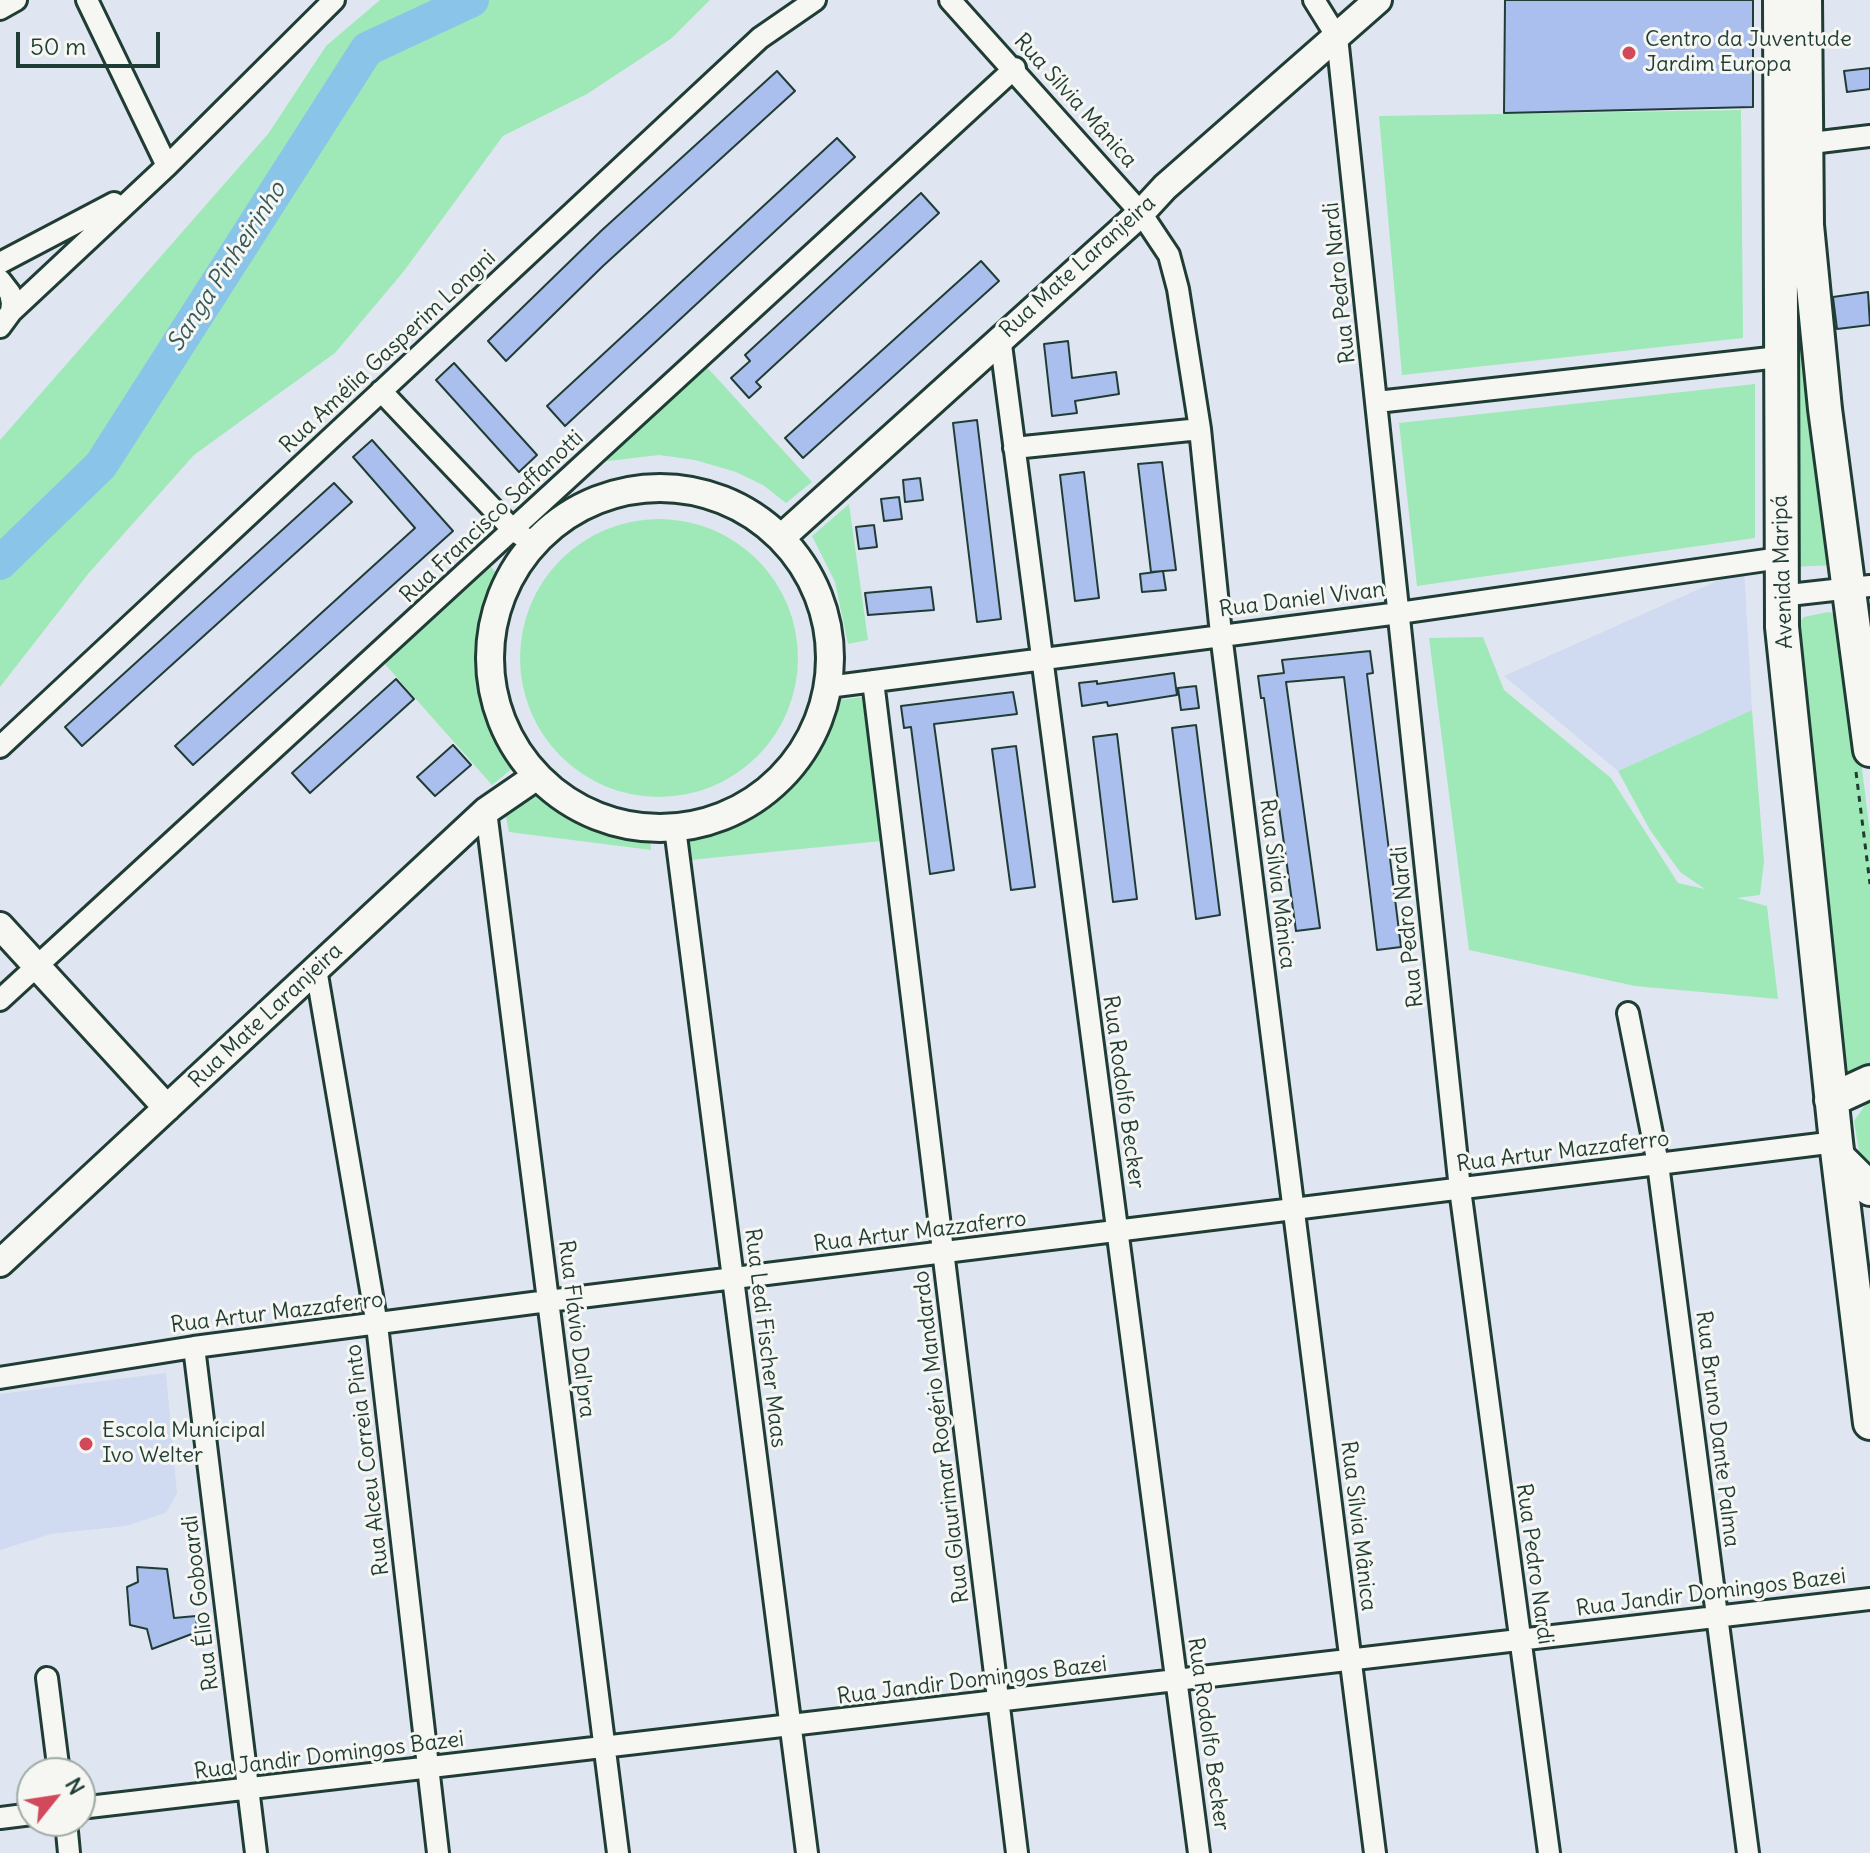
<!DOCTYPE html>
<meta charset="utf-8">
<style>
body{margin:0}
#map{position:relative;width:1870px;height:1853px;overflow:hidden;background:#e0e6f1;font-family:Delius,sans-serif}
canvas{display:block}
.north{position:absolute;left:16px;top:1757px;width:80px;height:80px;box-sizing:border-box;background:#f6f6f2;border:2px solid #a0aca6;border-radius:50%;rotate:60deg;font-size:22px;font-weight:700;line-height:32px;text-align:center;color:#1f3d34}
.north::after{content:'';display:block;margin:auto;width:28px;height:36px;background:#d1495b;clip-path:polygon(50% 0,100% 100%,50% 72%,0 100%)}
.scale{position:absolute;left:16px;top:32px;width:144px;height:36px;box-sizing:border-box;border:4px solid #1f3d34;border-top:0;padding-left:10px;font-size:24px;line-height:28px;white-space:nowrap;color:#1f3d34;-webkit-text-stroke:6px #f6f6f2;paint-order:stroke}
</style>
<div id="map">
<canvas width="1870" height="1853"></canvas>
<div class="north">N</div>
<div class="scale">50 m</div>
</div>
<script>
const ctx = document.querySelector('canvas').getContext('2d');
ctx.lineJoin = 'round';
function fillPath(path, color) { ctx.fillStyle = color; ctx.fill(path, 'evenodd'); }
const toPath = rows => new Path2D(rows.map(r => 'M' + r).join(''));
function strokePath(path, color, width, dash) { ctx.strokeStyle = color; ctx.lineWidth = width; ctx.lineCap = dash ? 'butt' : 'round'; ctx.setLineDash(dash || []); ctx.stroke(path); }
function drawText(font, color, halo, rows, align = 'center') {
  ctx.font = font + ' Delius,sans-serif'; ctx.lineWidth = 6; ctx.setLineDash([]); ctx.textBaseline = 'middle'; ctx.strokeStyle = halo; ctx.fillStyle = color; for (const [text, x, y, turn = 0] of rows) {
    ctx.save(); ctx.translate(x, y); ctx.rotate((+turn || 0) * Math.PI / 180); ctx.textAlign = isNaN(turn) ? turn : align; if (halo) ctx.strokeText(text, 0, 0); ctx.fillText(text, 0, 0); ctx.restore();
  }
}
const built = toPath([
 [1744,569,1752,710,1618,771,1504,676],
 [166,1373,177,1493,166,1513,125,1526,51,1534,0,1550,0,1394]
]);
const green = toPath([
 [380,0,710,0,672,38,587,94,503,136,404,271,335,353,194,455,88,574,0,687,0,440,268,134,326,46],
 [1741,110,1743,338,1402,375,1379,116],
 [1796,190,1836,565,1791,567],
 [705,365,812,482,786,503,763,485,736,472,695,460,659,455,600,462],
 [1755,384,1755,538,1417,586,1399,423],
 [849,504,868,640,848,644,835,582,812,536],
 '520 658a139 139 0 1 1 278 0a139 139 0 1 1-278 0Z',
 [491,567,497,574,479,634,480,689,498,742,514,767,492,785,384,663],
 [1828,612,1843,616,1870,833,1870,1070,1854,1073,1848,1071,1793,629,1804,617],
 [1483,637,1504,690,1611,778,1678,883,1705,889,1680,872,1650,830,1618,771,1752,710,1764,862,1760,895,1737,898,1767,906,1778,999,1635,986,1469,950,1429,638],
 [862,697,882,841,690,860,689,839,745,820,773,801,814,756,828,732,839,700],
 [533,790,564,814,627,836,650,837,651,850,509,832,505,812],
 [1870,1098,1870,1173,1861,1163,1854,1121]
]);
const river = toPath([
 [0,563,101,465,367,49,472,0]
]);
const building = toPath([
 [1505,0,1753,0,1753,107,1504,113,1505,0],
 [1870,68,1870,89,1847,92,1844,71,1870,68],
 [777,71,795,91,603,266,506,361,488,341,601,231,777,71],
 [837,138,855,157,565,426,547,406,837,138],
 [921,193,939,213,756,382,761,387,749,398,731,378,750,361,745,355,921,193],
 [981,261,999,281,803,458,785,438,981,261],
 [1868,292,1870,325,1837,329,1833,297,1868,292],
 [1068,341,1072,378,1116,372,1119,394,1075,401,1077,413,1052,416,1044,344,1068,341],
 [454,363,537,455,519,472,436,380,454,363],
 [977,420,1001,619,977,622,953,423,977,420],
 [372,440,453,531,193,765,175,746,415,528,353,457,372,440],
 [1162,462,1176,570,1151,572,1138,464,1162,462],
 [1084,472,1099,598,1075,601,1060,475,1084,472],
 [920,478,923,500,905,502,903,480,920,478],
 [334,483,352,502,82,746,65,727,334,483],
 [899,497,902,519,884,521,881,499,899,497],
 [874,525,877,547,859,549,856,527,874,525],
 [1163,571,1166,590,1142,592,1140,574,1163,571],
 [931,587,934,610,868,615,865,593,931,587],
 [1370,651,1373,673,1367,674,1401,947,1377,950,1344,677,1286,682,1320,928,1296,931,1264,698,1261,698,1258,676,1284,673,1282,660,1370,651],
 [1174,673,1177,695,1108,706,1107,702,1082,706,1079,683,1097,681,1097,684,1174,673],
 [396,679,414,699,310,793,292,773,396,679],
 [1196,686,1199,708,1181,710,1178,688,1196,686],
 [1013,692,1017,714,934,724,954,870,930,874,911,727,904,728,901,706,1013,692],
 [1196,725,1220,915,1196,919,1172,728,1196,725],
 [1117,734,1137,899,1113,902,1093,737,1117,734],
 [453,745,471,765,435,796,417,777,453,745],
 [1016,746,1035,887,1011,890,992,749,1016,746],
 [137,1567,167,1569,174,1618,196,1616,197,1632,152,1649,147,1629,130,1625,127,1587,138,1582,137,1567]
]);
const path = toPath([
 [1856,772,1870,884]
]);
const minor = toPath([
 [87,0,167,166],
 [950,0,1141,213,1169,255,1178,289,1200,429,1221,634,1375,1853],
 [1314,0,1337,37,1460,1189,1549,1853],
 [0,9,16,0],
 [1795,145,1870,136],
 [0,263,114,203],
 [0,280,10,293,12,303,11,312,0,327],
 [11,312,167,166,334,0],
 [1000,337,1199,1853],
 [381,391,513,530,533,543],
 [1377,402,1779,357],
 [1014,448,1200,429],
 [1780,596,1870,586],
 [873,681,1017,1853],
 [828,687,1399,613,1780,558],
 [0,747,760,38,815,0],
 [486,811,618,1853],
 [675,828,807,1853],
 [316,969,377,1325,438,1853],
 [0,1000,1015,68],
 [1628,1013,1658,1164,1748,1853],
 [194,1347,256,1853],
 [0,1378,194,1347,548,1301,1836,1142],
 [47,1678,59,1773],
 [80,1808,1870,1599],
 [0,1818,32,1814],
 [66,1821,69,1853]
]);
const tertiary = toPath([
 '490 658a170 170 0 1 1 340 0a170 170 0 1 1-340 0Z',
 [781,538,1141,213,1165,187,1378,0],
 [0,926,167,1108],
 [0,1263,486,811,537,776]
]);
const primary = toPath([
 [1780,0,1782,627,1836,1142,1870,1423],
 [1805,0,1807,225,1825,409,1870,750],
 [1831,1100,1870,1082],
 [1838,1157,1870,1189]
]);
const markers = [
 [1629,53,8,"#d1495b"],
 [86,1444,8,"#d1495b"]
];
const poiNames = [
 ["Centro da Juventude",1645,40],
 ["Jardim Europa",1645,65],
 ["Escola Munícipal",102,1431],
 ["Ivo Welter",102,1456]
];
const streetNames = [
 ["Rua Sílvia Mânica",1075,101,48],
 ["Rua Mate Laranjeira",1078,267,-42],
 ["Rua Pedro Nardi",1340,283,-96],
 ["Rua Amélia Gasperim Longni",388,352,-43],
 ["Rua Francisco Saffanotti",492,517,-43],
 ["Avenida Maripá",1783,572,-92],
 ["Rua Daniel Vivan",1302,600,-7],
 ["Rua Sílvia Mânica",1277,884,83],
 ["Rua Pedro Nardi",1408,927,-96],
 ["Rua Mate Laranjeira",266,1016,-43],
 ["Rua Rodolfo Becker",1123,1092,82],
 ["Rua Artur Mazzaferro",1563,1152,-7],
 ["Rua Artur Mazzaferro",920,1232,-7],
 ["Rua Artur Mazzaferro",277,1313,-7],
 ["Rua Flávio Dal'pra",576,1329,83],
 ["Rua Ledi Fischer Maas",765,1338,83],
 ["Rua Bruno Dante Palma",1717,1429,83],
 ["Rua Glaurimar Rogério Mandardo",942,1437,-97],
 ["Rua Alceu Correia Pinto",368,1460,-97],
 ["Rua Sílvia Mânica",1358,1526,83],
 ["Rua Pedro Nardi",1534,1564,82],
 ["Rua Jandir Domingos Bazei",1711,1593,-7],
 ["Rua Élio Goboardi",201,1603,-97],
 ["Rua Jandir Domingos Bazei",972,1681,-7],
 ["Rua Rodolfo Becker",1208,1734,82],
 ["Rua Jandir Domingos Bazei",329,1756,-7]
];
const waterNames = [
 ["Sanga Pinheirinho",227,267,-57]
];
fillPath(built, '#d0daf0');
fillPath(green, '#9fe9b9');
strokePath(river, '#8ac4e9', 34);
fillPath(building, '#abbfee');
strokePath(building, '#1f3d34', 2);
strokePath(minor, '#1f3d34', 26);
strokePath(tertiary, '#1f3d34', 32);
strokePath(primary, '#1f3d34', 38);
strokePath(path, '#1f3d34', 3, [6, 6]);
strokePath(minor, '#f6f6f2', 20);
strokePath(tertiary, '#f6f6f2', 26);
strokePath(primary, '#f6f6f2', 32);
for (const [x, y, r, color] of markers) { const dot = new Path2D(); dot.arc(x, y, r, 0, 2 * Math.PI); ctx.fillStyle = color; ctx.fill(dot); strokePath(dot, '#f6f6f2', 3); }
drawText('22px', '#1f3d34', '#f6f6f2', poiNames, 'left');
drawText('22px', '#1f3d34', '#f6f6f2', streetNames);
drawText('italic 24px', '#345858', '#f6f6f2', waterNames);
</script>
